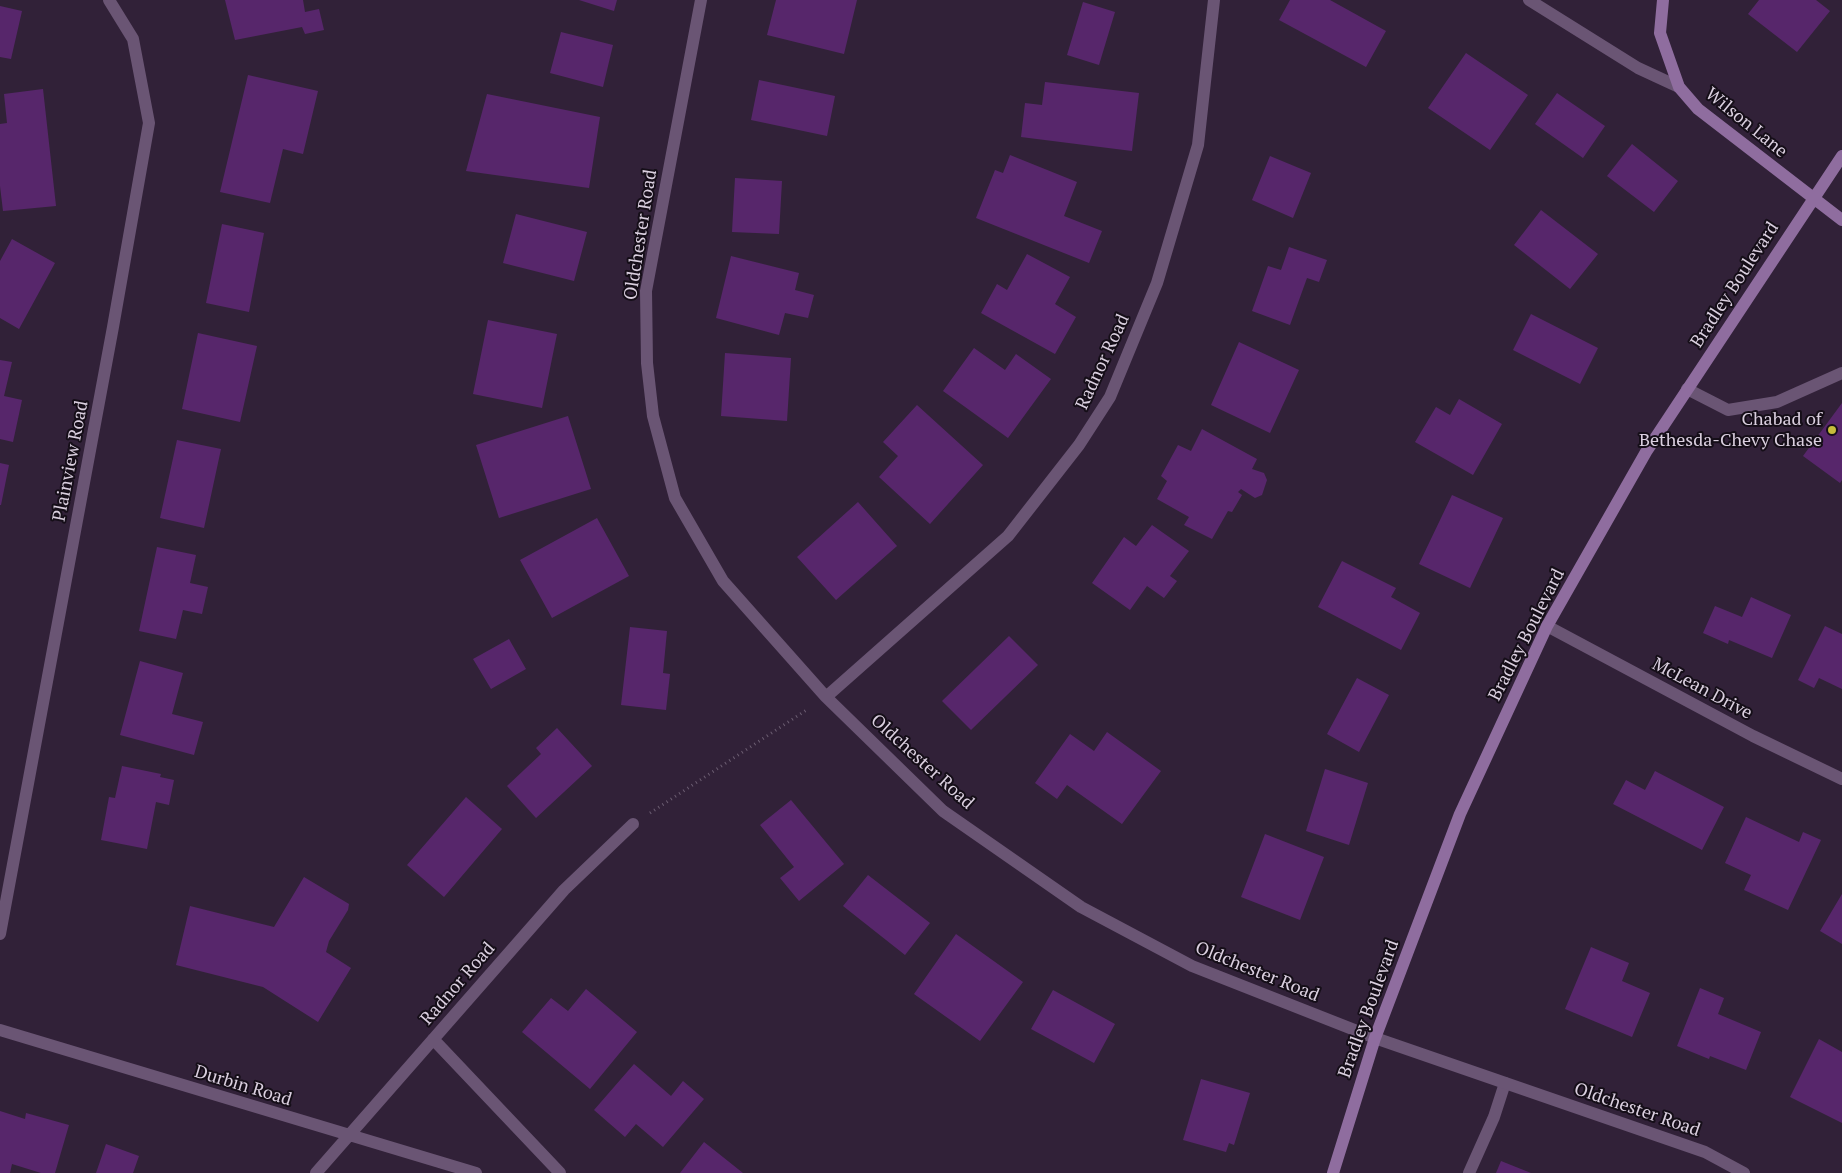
<!DOCTYPE html>
<style>
body{margin:0}
canvas{display:block;background:#312138}
</style>
<canvas width="1842" height="1173"></canvas>
<script>
const ctx = document.querySelector('canvas').getContext('2d');
ctx.lineJoin = 'round';
function fillPath(path, color) { ctx.fillStyle = color; ctx.fill(path, 'evenodd'); }
const toPath = rows => new Path2D(rows.map(r => 'M' + r).join(''));
function strokePath(path, color, width, dash) { ctx.strokeStyle = color; ctx.lineWidth = width; ctx.lineCap = dash ? 'butt' : 'round'; ctx.setLineDash(dash || []); ctx.stroke(path); }
function drawText(font, color, halo, rows, align = 'center') {
  ctx.font = font + ' "PT Serif",serif'; ctx.lineWidth = 4; ctx.setLineDash([]); ctx.textBaseline = 'middle'; ctx.strokeStyle = halo; ctx.fillStyle = color; for (const [text, x, y, turn = 0] of rows) {
    ctx.save(); ctx.translate(x, y); ctx.rotate((+turn || 0) * Math.PI / 180); ctx.textAlign = isNaN(turn) ? turn : align; if (halo) ctx.strokeText(text, 0, 0); ctx.fillText(text, 0, 0); ctx.restore();
  }
}
const building = toPath([
 [225,0,303,0,305,12,319,9,324,30,305,34,302,27,235,40],
 [579,0,617,0,614,11],
 [776,0,857,0,844,54,767,35],
 [1290,0,1330,0,1386,31,1366,67,1279,20],
 [1759,0,1816,0,1830,11,1797,52,1748,14],
 [1083,2,1115,12,1099,65,1067,55],
 [0,6,22,11,11,59,0,57],
 [561,32,613,45,603,87,550,73],
 [1466,53,1528,95,1490,150,1428,108],
 [248,75,318,91,303,154,283,149,270,203,220,192],
 [759,80,835,96,827,136,751,120],
 [1045,82,1139,93,1132,151,1021,137,1025,103,1042,105],
 [43,89,56,206,3,211,0,186,0,124,7,123,4,94],
 [1557,93,1605,126,1583,158,1535,124],
 [487,94,600,117,589,188,466,171],
 [1632,144,1678,181,1654,212,1607,176],
 [1010,155,1077,182,1064,216,1102,231,1089,263,976,218,995,170,1003,173],
 [1270,156,1311,173,1293,218,1252,200],
 [735,178,782,181,779,234,732,232],
 [1541,210,1598,254,1570,289,1514,245],
 [516,214,587,232,574,281,503,263],
 [222,224,264,233,249,312,206,303],
 [12,239,55,263,19,329,0,318,0,261],
 [1289,247,1327,260,1319,282,1307,278,1290,325,1252,311,1268,266,1281,270],
 [1027,254,1070,277,1055,304,1076,317,1055,354,981,313,997,284,1007,290],
 [731,256,799,273,795,290,814,295,808,318,785,313,779,335,716,318],
 [1531,314,1598,348,1580,384,1513,350],
 [488,320,557,334,542,408,473,394],
 [198,333,257,346,240,422,182,409],
 [1239,342,1299,370,1270,433,1211,405],
 [974,348,1005,370,1016,354,1051,379,1008,438,943,391],
 [725,353,791,358,787,421,721,416],
 [0,360,12,362,4,396,22,400,13,442,0,439],
 [1459,399,1502,424,1473,475,1415,442,1436,407,1450,415],
 [1842,403,1842,480,1840,483,1803,456],
 [917,405,983,465,930,524,879,477,898,456,883,442],
 [568,416,591,489,499,518,476,445],
 [1202,429,1257,459,1252,469,1264,473,1267,480,1262,495,1255,498,1241,489,1238,492,1242,495,1232,512,1228,511,1212,539,1184,525,1189,517,1157,499,1167,481,1161,476,1178,445,1191,451],
 [177,440,221,449,204,528,160,518],
 [0,463,9,465,1,505,0,505],
 [1452,495,1503,518,1470,588,1419,564],
 [858,502,897,546,836,600,797,557],
 [597,518,629,576,552,618,520,560],
 [1152,525,1189,551,1170,576,1177,581,1164,598,1147,586,1130,610,1092,583,1124,537,1136,546],
 [157,547,196,555,190,583,208,587,202,614,183,610,176,639,139,631],
 [1342,561,1396,588,1391,597,1420,613,1401,650,1318,607],
 [1751,597,1791,615,1772,658,1729,640,1728,644,1703,633,1715,606,1742,617],
 [1825,626,1842,634,1842,689,1819,678,1814,688,1798,680],
 [630,627,667,631,663,673,670,674,666,710,621,705],
 [1009,636,1038,665,971,730,942,701],
 [509,639,526,669,491,689,473,659],
 [140,661,183,673,172,714,203,722,194,755,120,735],
 [1357,678,1389,695,1359,752,1327,734],
 [557,728,592,766,536,818,507,786,541,754,536,748],
 [1107,732,1161,771,1122,824,1067,785,1057,799,1035,783,1070,734,1094,751],
 [122,766,161,774,160,777,174,780,169,805,156,802,147,849,101,840,109,797,115,798],
 [1325,769,1368,783,1349,845,1306,831],
 [1655,771,1724,807,1702,850,1613,804,1626,780,1645,790],
 [466,797,502,829,444,897,407,865],
 [791,800,844,864,799,901,780,878,794,867,760,825],
 [1746,817,1799,842,1803,832,1821,840,1788,910,1744,890,1751,875,1725,863],
 [1265,834,1324,857,1300,920,1241,897],
 [868,875,930,923,905,955,843,906],
 [304,877,349,904,348,910,329,941,326,952,351,968,318,1022,263,987,176,965,190,906,274,927],
 [1842,894,1842,944,1820,931],
 [956,934,1023,982,980,1041,914,994],
 [1591,947,1629,963,1622,981,1650,993,1632,1037,1565,1009],
 [1700,988,1724,998,1718,1014,1761,1032,1746,1070,1710,1056,1709,1059,1677,1046],
 [586,989,637,1032,590,1089,522,1032,551,998,568,1011],
 [1053,990,1115,1024,1094,1063,1031,1029],
 [1819,1039,1842,1052,1842,1123,1790,1097],
 [634,1064,671,1096,683,1081,704,1099,663,1147,636,1124,625,1137,594,1110],
 [1201,1079,1250,1093,1234,1145,1229,1143,1226,1152,1183,1140],
 [0,1111,25,1119,26,1113,69,1125,55,1173,41,1173,12,1164,10,1173,0,1173],
 [704,1142,743,1173,680,1173],
 [106,1144,139,1156,133,1173,96,1173],
 [1501,1161,1531,1173,1496,1173]
]);
const path = toPath([
 [650,813,808,709]
]);
const service = toPath([
 [1687,389,1728,410,1777,402,1842,373],
 [1469,1173,1494,1117,1505,1083]
]);
const minor = toPath([
 [701,0,646,291,647,363,653,416,675,498,723,581,826,697,943,811,1081,907,1192,966,1375,1038,1705,1152,1744,1173],
 [1529,0,1638,68,1679,87],
 [1547,626,1753,736,1842,779],
 [826,697,1008,536,1079,445,1110,397,1157,283,1198,145,1214,0],
 [0,934,113,327,149,123,133,39,109,0],
 [0,1030,476,1173],
 [433,1039,560,1173],
 [316,1173,564,890,633,824]
]);
const secondary = toPath([
 [1663,0,1660,33,1679,87,1698,109,1842,220],
 [1333,1173,1375,1038,1460,814,1547,626,1646,452,1842,156]
]);
const markers = [
 [1832,430,5,"#c6bc3c"]
];
const streetNames = [
 ["Wilson Lane",1746,123,39],
 ["Oldchester Road",641,235,-81],
 ["Bradley Boulevard",1735,285,-57],
 ["Radnor Road",1103,362,-65],
 ["Plainview Road",71,461,-79],
 ["Bradley Boulevard",1527,635,-63],
 ["McLean Drive",1702,689,28],
 ["Oldchester Road",922,762,42],
 ["Oldchester Road",1257,972,22],
 ["Radnor Road",458,984,-49],
 ["Bradley Boulevard",1369,1009,-70],
 ["Durbin Road",243,1086,17],
 ["Oldchester Road",1637,1110,19]
];
const poiNames = [
 ["Chabad of",1822,420],
 ["Bethesda-Chevy Chase",1822,441]
];
fillPath(building, '#57266b');
strokePath(path, '#6d5f73', 3, [1, 4]);
strokePath(service, '#6a5574', 12);
strokePath(minor, '#6a5574', 12);
strokePath(secondary, '#8f6d9f', 12);
for (const [x, y, r, color] of markers) { const dot = new Path2D(); dot.arc(x, y, r, 0, 2 * Math.PI); ctx.fillStyle = color; ctx.fill(dot); strokePath(dot, '#150e18', 2); }
drawText('18px', '#dacfdf', '#150e18', streetNames);
drawText('18px', '#dacfdf', '#150e18', poiNames, 'right');
</script>
